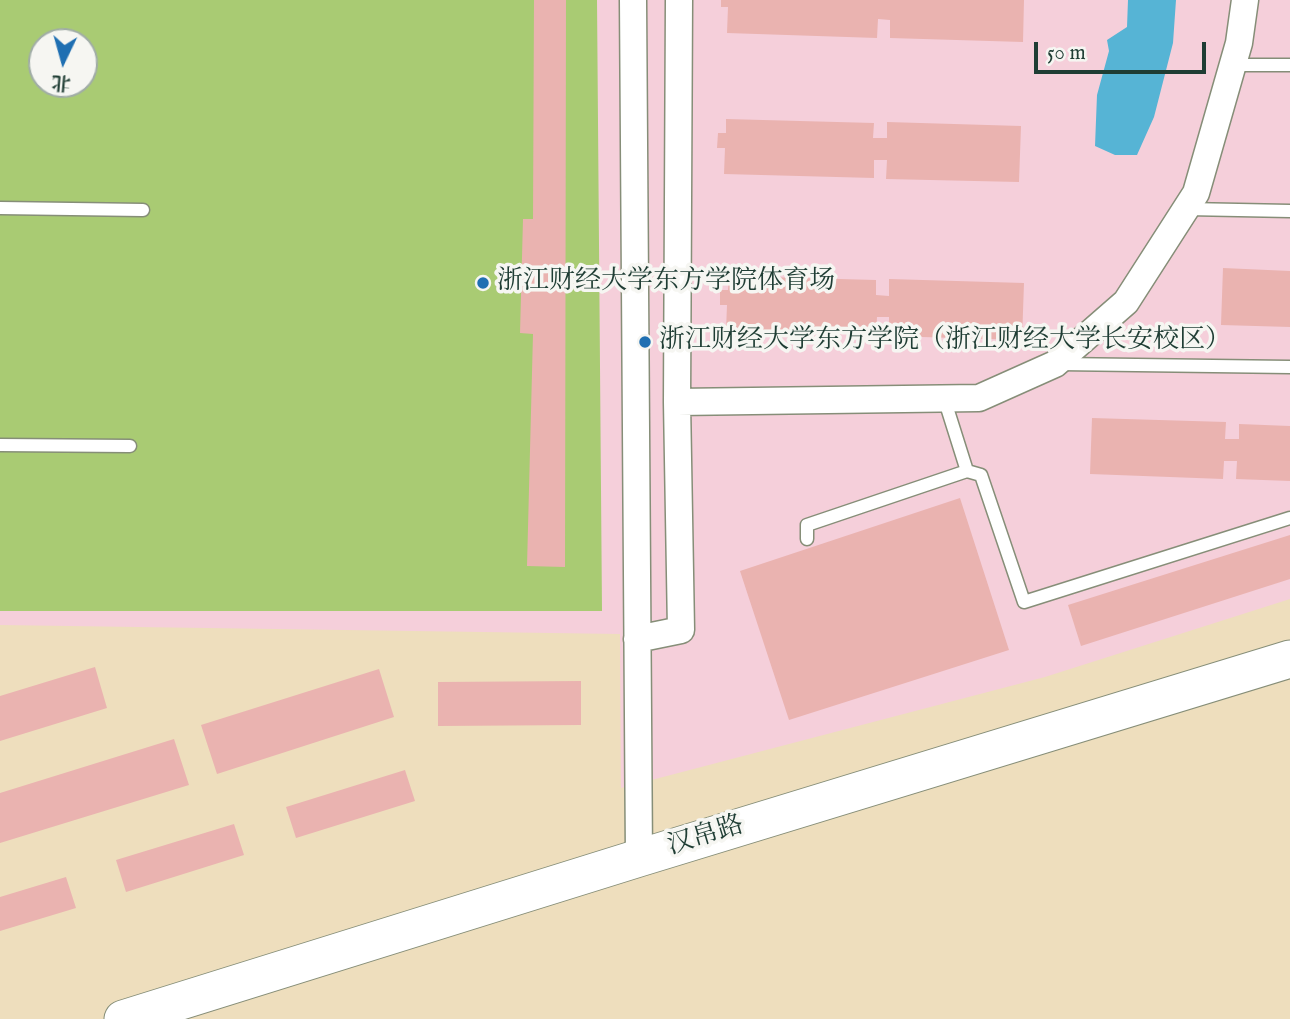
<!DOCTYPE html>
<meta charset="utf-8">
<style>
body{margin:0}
#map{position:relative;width:1290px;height:1019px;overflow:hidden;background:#eedebd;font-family:"IM FELL English","Noto Serif SC",serif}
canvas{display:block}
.north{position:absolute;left:28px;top:28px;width:70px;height:70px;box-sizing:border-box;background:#f6f6f2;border:2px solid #a0aca6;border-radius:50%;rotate:185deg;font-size:19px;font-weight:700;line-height:28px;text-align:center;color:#1f3d34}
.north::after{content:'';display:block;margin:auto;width:24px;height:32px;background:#1f6fb2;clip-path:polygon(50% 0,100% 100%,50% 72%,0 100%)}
.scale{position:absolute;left:1034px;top:42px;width:172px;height:32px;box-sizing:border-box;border:4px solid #1f3d34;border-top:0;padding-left:9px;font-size:21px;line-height:24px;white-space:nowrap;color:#1f3d34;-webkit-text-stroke:5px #f6f6f2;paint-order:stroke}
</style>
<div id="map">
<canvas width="1290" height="1019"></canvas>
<div class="north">北</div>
<div class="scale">50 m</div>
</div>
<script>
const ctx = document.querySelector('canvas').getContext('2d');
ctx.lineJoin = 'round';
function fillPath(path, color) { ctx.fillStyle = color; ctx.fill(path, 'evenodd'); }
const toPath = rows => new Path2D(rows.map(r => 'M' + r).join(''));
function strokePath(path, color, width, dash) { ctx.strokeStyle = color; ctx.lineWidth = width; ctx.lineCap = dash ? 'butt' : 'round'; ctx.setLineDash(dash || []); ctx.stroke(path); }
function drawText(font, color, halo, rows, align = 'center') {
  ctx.font = font + ' "IM FELL English","Noto Serif SC",serif'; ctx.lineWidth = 7; ctx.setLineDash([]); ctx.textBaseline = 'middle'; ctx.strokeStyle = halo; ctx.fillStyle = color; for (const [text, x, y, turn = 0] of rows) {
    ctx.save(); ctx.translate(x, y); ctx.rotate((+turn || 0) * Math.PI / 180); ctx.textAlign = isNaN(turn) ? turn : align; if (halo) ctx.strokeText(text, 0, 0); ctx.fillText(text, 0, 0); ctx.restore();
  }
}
const built = toPath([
 [0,0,1290,0,1290,599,1045,677,621,788,620,634,0,625],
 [42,42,84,42,84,84,42,84]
]);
const green = toPath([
 [0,0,597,0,602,611,0,611],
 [42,42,84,42,84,84,42,84]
]);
const water = toPath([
 [1128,0,1176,0,1173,43,1154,117,1137,155,1115,155,1095,146,1097,95,1109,51,1107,40,1127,27]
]);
const building = toPath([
 [534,0,566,0,565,567,527,566,533,334,520,333,523,219,533,219],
 [721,0,1024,0,1023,42,890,38,890,20,878,19,877,38,727,33,728,7,721,7],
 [726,119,874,123,873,138,887,138,887,122,1021,126,1019,182,886,179,887,160,874,160,874,178,724,174,725,148,717,148,718,133,726,133],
 [1223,268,1290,271,1290,327,1221,325],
 [729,276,876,280,876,295,889,296,889,279,1024,283,1022,340,889,336,889,317,877,317,876,335,726,331,727,305,720,305,720,290,728,290],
 [1092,418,1226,422,1225,439,1239,439,1239,424,1290,426,1290,481,1236,479,1237,461,1224,461,1223,479,1090,474],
 [960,498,1009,650,789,720,740,571],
 [1290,535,1290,579,1081,646,1068,605],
 [95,667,107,708,0,741,0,696],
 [379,669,394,717,217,774,201,725],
 [581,681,581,725,438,726,438,682],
 [174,739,189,785,0,843,0,793],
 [405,770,415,801,296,838,286,807],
 [234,824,244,855,126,892,116,860],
 [66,877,76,908,0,931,0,897]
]);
const lane = toPath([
 [1232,65,1290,65],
 [0,208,143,210],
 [1187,209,1290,211],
 [1059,364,1290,367],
 [0,445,130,446],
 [967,471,981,475,1024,602,1290,518],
 [807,539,807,525,967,471,944,398]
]);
const street = toPath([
 [633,0,639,858],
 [679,0,677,402,979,398,1055,364,1126,302,1196,193,1239,43,1245,0],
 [637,639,681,630,677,402]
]);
const secondary = toPath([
 [123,1019,639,858,1290,659]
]);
const markers = [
 [483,283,7,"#1f6fb2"],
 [645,342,7,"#1f6fb2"]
];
const poiNames = [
 ["浙江财经大学东方学院体育场",497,283],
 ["浙江财经大学东方学院（浙江财经大学长安校区）",659,342]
];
const streetNames = [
 ["汉帛路",706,837,-17]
];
fillPath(built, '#f5cfda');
fillPath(green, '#a9cb73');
fillPath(water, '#56b4d5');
fillPath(building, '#eab3b0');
strokePath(lane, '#868e78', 15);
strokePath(street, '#868e78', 29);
strokePath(secondary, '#868e78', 39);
strokePath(lane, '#fff', 12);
strokePath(street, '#fff', 26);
strokePath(secondary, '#fff', 37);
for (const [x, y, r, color] of markers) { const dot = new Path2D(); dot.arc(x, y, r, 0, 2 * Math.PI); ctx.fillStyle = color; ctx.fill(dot); strokePath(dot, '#f6f6f2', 2.5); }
drawText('26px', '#1f3d34', '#f6f6f2', poiNames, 'left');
drawText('26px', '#1f3d34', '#f6f6f2', streetNames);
</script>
